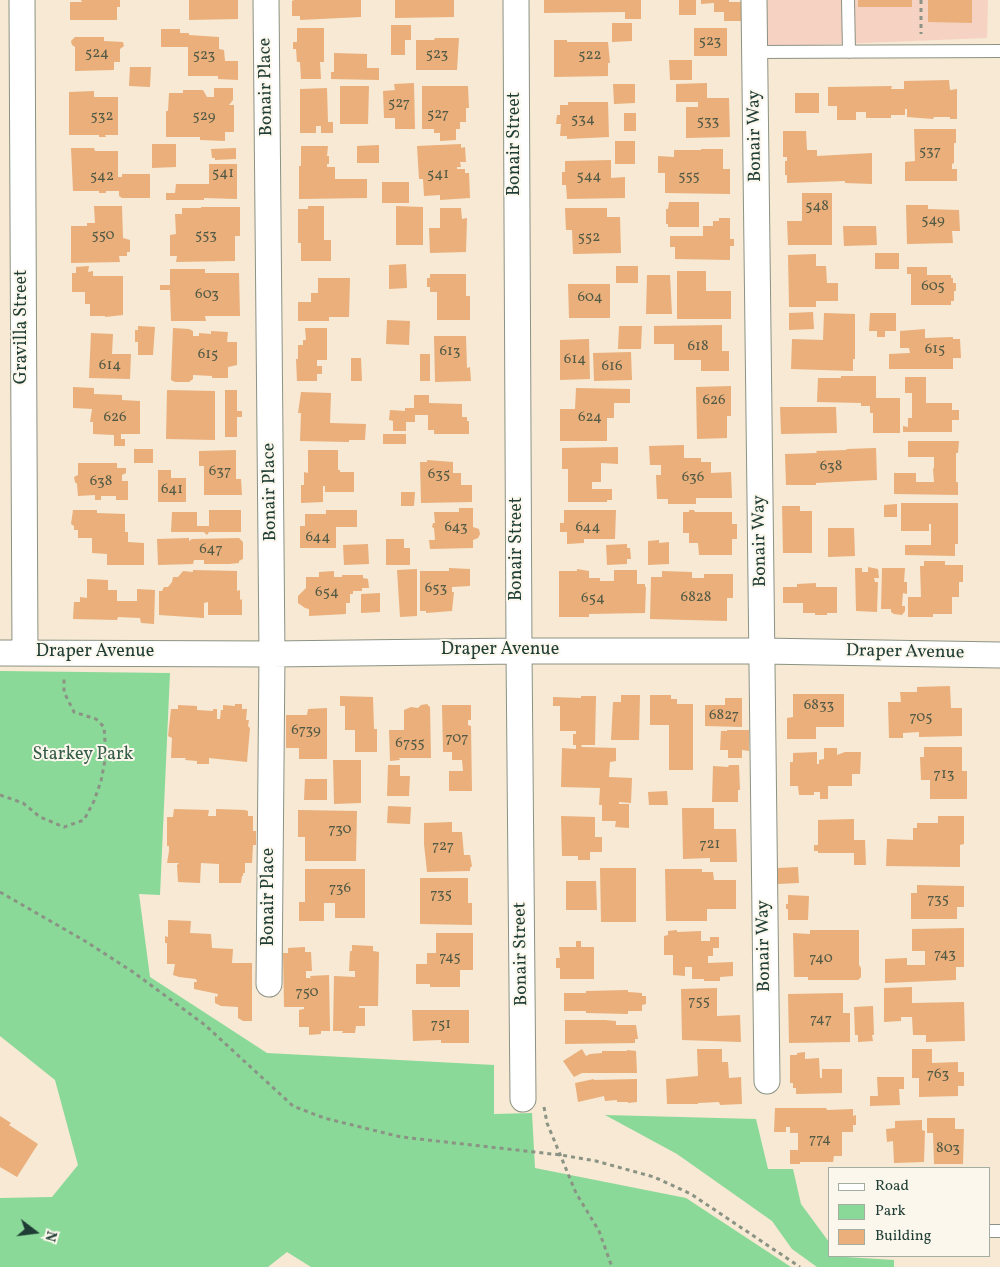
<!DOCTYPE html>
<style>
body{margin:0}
#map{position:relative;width:1000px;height:1267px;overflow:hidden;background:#f7e9d4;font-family:Vollkorn,serif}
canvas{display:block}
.legend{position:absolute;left:828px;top:1167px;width:162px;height:90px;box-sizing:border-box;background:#fbf7ec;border:1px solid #a3ada2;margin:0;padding:6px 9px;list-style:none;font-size:15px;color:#1f3d34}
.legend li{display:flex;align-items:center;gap:10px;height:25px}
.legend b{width:25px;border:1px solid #a3ada2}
.north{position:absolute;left:10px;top:1207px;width:50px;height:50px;-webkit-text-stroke:4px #fbf7ec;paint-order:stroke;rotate:105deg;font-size:14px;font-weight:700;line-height:20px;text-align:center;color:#1f3d34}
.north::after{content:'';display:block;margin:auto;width:18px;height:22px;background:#1f3d34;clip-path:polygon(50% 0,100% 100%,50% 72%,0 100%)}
</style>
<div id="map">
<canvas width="1000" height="1267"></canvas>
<ul class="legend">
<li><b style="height:6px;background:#fff"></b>Road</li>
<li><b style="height:14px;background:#8ad998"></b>Park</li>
<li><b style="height:14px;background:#eaaf7a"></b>Building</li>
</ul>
<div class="north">N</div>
</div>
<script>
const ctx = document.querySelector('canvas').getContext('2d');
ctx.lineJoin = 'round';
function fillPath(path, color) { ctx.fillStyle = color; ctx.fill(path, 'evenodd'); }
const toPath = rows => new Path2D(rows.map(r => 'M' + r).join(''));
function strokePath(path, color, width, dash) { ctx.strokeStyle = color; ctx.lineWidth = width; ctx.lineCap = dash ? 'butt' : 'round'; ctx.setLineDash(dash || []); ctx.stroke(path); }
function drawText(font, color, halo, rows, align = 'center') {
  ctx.font = font + ' Vollkorn,serif'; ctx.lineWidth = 4; ctx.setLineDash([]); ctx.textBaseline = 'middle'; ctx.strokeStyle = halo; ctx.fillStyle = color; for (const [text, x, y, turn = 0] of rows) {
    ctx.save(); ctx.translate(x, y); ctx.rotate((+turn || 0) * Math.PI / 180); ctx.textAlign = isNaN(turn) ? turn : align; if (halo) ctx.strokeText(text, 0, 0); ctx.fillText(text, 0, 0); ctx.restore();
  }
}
const built = toPath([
 [763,0,988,0,987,38,763,47]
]);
const green = toPath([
 [0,671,170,673,160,895,139,894,150,977,267,1053,494,1065,494,1114,532,1113,535,1168,686,1198,791,1267,311,1267,287,1252,268,1267,0,1267,0,1198,52,1197,78,1165,55,1080,0,1036],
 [605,1115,756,1119,768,1169,793,1169,801,1204,829,1242,829,1256,894,1260,894,1267,817,1267,792,1249,772,1221,677,1154]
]);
const building = toPath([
 [81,0,120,0,120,7,117,7,117,20,70,20,70,2,82,2],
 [189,0,238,0,238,19,189,20],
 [294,0,361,0,361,17,300,20,300,16,292,16,292,1],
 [395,0,454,0,454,17,395,18],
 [544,0,641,0,641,19,625,19,625,12,544,13],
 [679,0,696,0,696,15,679,15],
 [701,0,729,0,729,2,742,2,742,21,724,21,724,12,714,12,714,3,701,4],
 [858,0,912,0,912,7,858,7],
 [928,0,972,0,972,23,928,22],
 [612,23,632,23,632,41,612,42],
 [391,25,411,25,411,40,405,40,405,55,391,55],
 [297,28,324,28,324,62,320,62,321,79,301,79,300,62,297,62,296,49,293,49,293,42,297,42],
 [694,28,727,28,727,56,694,56],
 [161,29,180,29,180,33,189,33,189,35,219,37,219,49,224,50,225,61,238,61,238,80,218,79,218,76,188,76,188,47,161,47],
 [75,37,104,37,104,41,123,42,124,46,120,49,120,62,114,62,114,70,75,71,75,47,72,45,71,41],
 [435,38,459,38,457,70,416,70,416,40,434,40],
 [554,40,567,40,567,42,608,42,610,63,608,63,608,76,554,77],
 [334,53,367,54,367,68,379,68,379,80,331,79,331,72,334,72],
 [669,60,692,60,692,80,670,80],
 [130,67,151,67,150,87,129,86],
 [949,80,950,90,957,89,957,119,950,119,950,117,934,117,933,119,907,117,907,109,905,109,905,115,891,115,891,118,866,118,866,112,856,112,856,120,837,120,837,106,828,106,828,87,892,86,891,89,904,89,904,81],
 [414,83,415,129,395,129,395,118,384,118,383,91,395,90,394,84],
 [707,83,707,98,729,98,730,137,686,138,686,107,698,107,698,102,676,102,676,84],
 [613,84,635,84,635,103,614,104],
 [340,86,369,86,368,124,340,124],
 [422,86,468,86,469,108,466,108,466,122,460,122,460,129,456,129,456,140,440,141,440,133,434,133,434,129,422,129],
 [214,88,233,88,233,100,229,105,234,105,234,132,225,132,225,141,200,140,200,137,166,137,166,111,168,111,169,93,183,93,183,90,203,90,207,97,214,97],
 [327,88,328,122,333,122,333,133,321,133,321,126,316,126,316,133,300,133,300,89],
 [94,91,94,97,118,97,118,135,105,135,106,137,99,137,99,135,69,135,69,92],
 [795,93,819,93,819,113,795,113],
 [568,102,608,102,609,137,567,139,567,136,560,136,561,124,556,124,557,115,560,115,560,105,568,105],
 [624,113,636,113,636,131,624,131],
 [914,129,956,129,956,143,954,143,954,163,952,164,952,169,957,169,957,181,905,181,905,162,915,161],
 [783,131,806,131,807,150,817,150,817,156,872,153,872,184,845,183,845,181,787,183,787,175,785,175,785,161,787,161,787,157,783,157],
 [615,141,635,141,635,164,615,164],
 [152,144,176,144,176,167,152,168],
 [461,144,461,148,465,147,466,162,460,162,461,167,457,167,457,169,465,169,465,173,469,173,470,198,440,200,440,195,424,196,423,179,419,179,417,146],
 [379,145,379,163,357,163,357,146],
 [301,146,328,146,327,156,329,156,329,164,327,164,327,167,335,167,335,179,367,179,367,198,299,199,299,166,301,166],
 [71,148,94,148,95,151,118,151,118,177,122,177,122,174,150,174,150,198,122,198,119,196,119,191,106,191,106,193,99,193,99,191,73,191],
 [236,148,236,159,215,160,215,158,212,158,211,149],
 [701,149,723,149,723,169,730,169,730,194,665,193,665,173,658,173,658,156,674,157,674,150,701,150],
 [611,160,611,178,625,177,625,198,567,199,566,185,562,185,562,172,565,172,565,161],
 [209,164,237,164,237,199,204,198,204,200,166,200,166,193,175,193,176,184,209,184],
 [382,182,409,182,409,203,382,203],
 [802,193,832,193,832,245,788,245,787,221,802,221],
 [669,202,699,202,699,227,668,227,668,224,666,224,666,209,668,209],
 [906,205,928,205,928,209,959,210,960,231,952,231,953,243,907,244],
 [94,206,122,206,123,238,130,240,130,252,127,252,127,256,119,256,120,262,71,263,71,226,87,226,87,223,95,223],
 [308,206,324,206,324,240,331,240,331,261,301,261,301,243,298,243,298,209,308,209],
 [396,206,423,207,423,245,396,245],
 [201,207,240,207,240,236,235,236,235,261,176,262,177,256,170,256,170,235,176,234,175,214,182,214,182,208,201,208],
 [440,208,461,208,462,219,467,218,466,252,430,253,429,228,440,228],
 [565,208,607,208,607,217,620,217,621,253,573,254,572,230,566,230],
 [719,218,730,218,730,239,734,239,734,246,730,246,730,260,675,259,675,247,670,247,670,236,703,236,703,226,713,226,713,221,719,221],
 [843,226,876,226,877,245,844,246],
 [875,253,899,253,899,269,875,269],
 [816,254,816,266,826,266,827,283,838,283,838,301,816,301,816,307,789,307,788,255],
 [406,264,407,288,389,289,389,265],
 [89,266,88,272,93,271,93,276,123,276,123,315,105,317,105,316,90,316,90,304,85,304,85,292,72,292,72,273,76,273,76,267],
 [616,266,638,266,638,283,616,283],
 [907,267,927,267,927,275,951,275,951,278,953,278,953,283,956,283,956,291,954,291,954,301,951,301,951,305,911,305,911,274,907,274],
 [170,269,205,269,205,273,239,273,240,316,205,316,206,321,171,321,170,290,160,290,160,285,170,285],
 [677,271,706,271,706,291,731,291,731,319,677,319],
 [430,274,466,274,466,296,470,296,470,320,437,320,437,292,430,292,430,287,427,287,427,278,430,278],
 [647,275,670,275,672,314,646,314],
 [318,278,350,278,349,317,329,317,329,321,298,321,298,302,311,302,311,293,318,293],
 [568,284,610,284,610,318,569,318],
 [813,312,814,329,789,330,789,313],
 [824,313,855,314,855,359,853,359,853,371,791,369,792,339,823,340],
 [870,313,896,313,896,331,885,331,885,337,877,337,877,331,869,331],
 [387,320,410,321,409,345,386,344],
 [722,325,722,351,729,351,729,371,701,371,701,360,674,360,674,344,654,344,654,326],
 [138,326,155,327,153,355,138,355,138,342,135,342,135,330,138,330],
 [619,326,642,326,641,349,618,349],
 [173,328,189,329,193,331,193,336,199,336,199,333,211,334,211,331,228,332,227,342,237,342,237,365,228,367,228,378,212,378,212,376,193,375,193,379,189,382,175,382,171,380],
 [305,328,327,328,327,360,317,360,317,366,322,366,322,374,317,374,317,381,297,381,296,359,298,359,298,345,303,345,303,340,306,340],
 [925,329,925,338,953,337,953,339,960,339,961,358,953,358,953,369,889,369,889,354,910,353,909,348,900,348,900,331],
 [91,333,113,334,112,354,131,354,130,379,89,378],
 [434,336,466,336,467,368,470,367,471,381,435,382],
 [589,339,590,379,560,380,560,340],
 [631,352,632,380,594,381,593,353],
 [420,354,430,354,430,381,420,381],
 [351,358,361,358,362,381,351,381],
 [841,376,876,376,876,398,900,398,900,433,873,433,873,413,870,413,870,406,861,406,861,403,817,402,818,378,841,378],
 [905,377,926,377,926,403,952,403,952,410,959,410,959,420,952,420,952,432,903,432,903,426,908,427,908,418,912,418,912,393,905,393],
 [731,386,731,416,727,416,727,438,697,439,696,387],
 [73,387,94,388,94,394,122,395,122,400,140,401,140,434,121,434,121,439,125,439,125,446,114,446,114,435,93,434,93,422,90,422,92,409,73,408],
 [576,388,630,389,630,403,614,403,614,418,607,418,607,441,560,441,560,409,575,409],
 [167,390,215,391,215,440,166,439],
 [225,390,237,390,237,411,242,411,242,417,237,417,237,437,225,437],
 [301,392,331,393,330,423,366,424,365,440,349,440,349,442,300,441,301,413,298,413],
 [414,395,429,395,429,403,462,404,462,417,467,417,467,421,469,421,469,434,434,434,434,430,428,430,428,415,415,415,415,422,406,422,406,431,393,431,393,421,389,420,390,410,405,411,405,408,414,408],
 [780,407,836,407,837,433,781,434],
 [383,434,406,434,406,444,383,444],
 [908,441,959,441,958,453,956,453,956,482,958,482,958,495,894,494,894,473,916,473,916,482,934,482,933,469,934,468,934,457,908,457],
 [684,445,684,458,701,458,701,462,711,462,711,473,731,472,732,498,696,498,696,504,668,504,668,499,657,499,656,475,661,475,661,465,650,465,649,446],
 [618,447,618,464,601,463,601,482,592,482,592,489,612,489,612,500,607,500,607,502,568,502,568,469,562,469,562,448],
 [876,448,877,480,816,483,816,485,786,485,785,454,817,453,816,451,846,450,847,449],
 [134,449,153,449,153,463,134,463],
 [236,450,236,479,241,479,242,495,204,495,204,466,199,466,199,451],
 [308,450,338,450,338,470,340,470,340,472,354,472,354,492,325,492,325,486,323,486,323,502,301,503,301,485,304,485,304,472,308,473],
 [427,460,453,462,453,473,461,473,461,485,472,485,472,502,421,503,420,462,427,462],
 [78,463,117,463,117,468,126,468,126,473,122,475,122,481,128,481,128,500,116,500,116,496,101,496,101,500,95,500,95,495,78,496,77,484,75,482,74,477,78,475],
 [158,470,171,470,171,478,186,478,186,502,158,502],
 [401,492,415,492,414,506,401,506],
 [901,503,958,503,958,544,955,544,955,556,905,555,905,545,931,545,931,524,929,524,929,531,901,531],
 [897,504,897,517,884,517,884,505],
 [782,506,800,506,800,511,812,511,812,553,783,553],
 [459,508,473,508,473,527,479,529,480,534,478,538,473,540,473,548,430,549,429,540,435,540,434,528,432,527,433,523,435,523,434,512,459,512],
 [73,510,97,510,97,513,125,514,125,532,128,532,128,542,144,543,144,565,107,565,107,554,92,553,92,538,78,538,78,530,74,530,74,526,71,524],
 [209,510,241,510,241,532,209,532,207,535,204,532,171,532,172,512,197,512,197,526,209,526],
 [326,510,357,510,357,527,336,527,336,548,300,548,300,526,305,526,305,514,326,514],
 [564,510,616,510,615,539,584,539,584,543,567,544,567,532,560,532,560,523,564,523],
 [689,510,694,510,695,512,732,512,732,524,737,524,737,539,732,539,732,555,699,555,698,543,689,543,689,533,683,533,683,512,689,512],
 [828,528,854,528,855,556,828,557],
 [189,538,189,541,192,539,239,538,243,542,243,559,239,561,239,563,229,564,204,564,204,560,194,560,193,564,158,565,157,539],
 [386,539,404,539,404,548,410,548,410,565,386,565],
 [659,540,659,543,669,542,669,564,648,565,648,541],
 [368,544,369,564,344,565,343,545],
 [627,544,627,548,630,548,631,559,627,559,627,564,607,565,606,545],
 [924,561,945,561,945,565,963,565,963,582,959,582,959,597,952,597,952,614,933,614,933,617,908,617,908,597,921,597,920,566,924,566],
 [868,567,878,569,879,578,874,578,875,582,878,582,877,612,856,611,855,568,862,568,862,572,868,572],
 [449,568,470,569,470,586,452,587,452,592,454,592,452,611,426,613,426,611,420,611,420,571,449,571],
 [882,568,905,568,904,582,907,582,907,594,903,593,902,606,905,606,905,611,902,615,894,614,891,612,891,609,881,609],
 [417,569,417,616,400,617,397,570],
 [577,569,589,571,589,578,600,578,600,581,614,581,614,570,637,570,637,584,645,584,645,587,646,587,645,613,589,614,589,617,559,617,559,571,577,571],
 [193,570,237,571,237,591,240,590,240,600,242,599,242,615,208,615,208,602,204,603,204,618,159,615,159,591,162,591,164,587,168,587,172,582,173,577,178,577,183,571,193,572],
 [334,571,334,577,342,577,342,575,363,575,363,578,368,579,369,588,362,588,362,591,353,591,353,594,350,594,350,603,346,603,346,614,309,616,309,609,305,608,298,603,298,596,306,588,306,577,319,577,319,572],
 [662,571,692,572,692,578,704,578,704,574,733,574,733,598,727,598,727,621,650,619,651,577,662,577],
 [87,579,108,580,108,590,117,590,117,601,137,601,137,589,155,590,154,624,141,623,140,618,118,617,117,620,73,619,74,602,80,602,80,597,87,598],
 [816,583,816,587,837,587,837,613,827,613,827,615,815,615,815,613,803,613,803,603,783,603,783,587,797,587,797,584],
 [380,593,380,612,361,613,361,594],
 [950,686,951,708,962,708,962,736,919,737,919,732,903,733,903,738,889,738,888,702,901,702,900,692,917,692,917,687],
 [793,694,844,694,844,727,816,727,816,739,787,739,787,718,793,717],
 [621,695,640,695,639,740,611,740,613,702,621,702],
 [650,695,671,695,671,699,677,699,677,704,693,704,693,770,669,770,669,725,650,725],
 [340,696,373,697,374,729,377,729,377,752,355,752,355,730,345,730,345,706,340,706],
 [581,696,596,696,595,745,581,745,582,747,616,748,616,761,610,762,609,777,632,778,631,803,619,802,619,804,629,804,629,828,615,827,616,821,602,821,602,805,599,805,600,788,561,787,562,748,576,749,576,745,573,745,573,734,576,734,576,731,560,731,560,706,553,706,553,697,581,698],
 [725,698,742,698,742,727,705,726,705,705,725,705],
 [235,704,242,704,242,709,247,709,246,720,249,720,248,726,250,728,247,762,209,758,209,764,197,764,197,761,185,760,186,758,171,758,172,738,168,736,171,709,178,709,178,705,197,706,197,710,213,711,213,709,217,709,217,719,220,719,221,710,223,710,223,705,235,706],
 [427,704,430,707,431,758,399,758,400,760,390,761,389,730,404,730,404,710,411,707,418,708,421,705],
 [442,705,471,705,471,720,468,720,468,725,471,726,472,791,449,791,449,771,463,771,462,760,452,760,452,752,443,752],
 [327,708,327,759,299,759,299,748,286,748,286,715,307,715,308,709],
 [727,730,749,730,749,751,742,750,742,758,728,758,728,750,720,750,721,731,727,731],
 [924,747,962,747,962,771,967,771,967,799,930,799,930,780,921,780,920,757,924,757],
 [824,748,837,748,837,755,845,752,861,752,860,774,852,774,852,786,828,786,828,799,820,799,820,792,814,792,814,795,799,795,798,786,790,786,790,762,793,762,793,753,817,752,817,764,819,764,819,760,824,759],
 [333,760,361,760,361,803,334,804],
 [388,765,400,765,400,776,410,776,409,796,387,796],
 [729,765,739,765,740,790,738,790,738,802,712,802,713,766,728,767],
 [305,779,327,779,327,800,304,800],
 [667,791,668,805,649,805,648,792],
 [388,806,411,807,410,824,387,823],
 [682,808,714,808,714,829,736,829,737,862,710,862,710,858,683,859],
 [174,809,209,810,208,816,216,816,216,809,245,810,248,811,248,816,253,816,253,831,256,831,256,845,253,845,252,863,245,863,245,873,243,873,243,876,242,876,241,883,219,883,219,864,201,863,200,883,178,882,177,865,179,863,167,863,169,851,169,846,167,846,167,817,173,817],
 [298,810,357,811,356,861,305,861,305,837,298,837],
 [561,816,595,817,595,837,602,837,602,852,590,852,590,860,578,860,578,856,562,856],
 [938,816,964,816,964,844,960,845,960,867,886,866,887,839,913,840,913,828,917,828,917,823,938,823],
 [854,819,854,840,865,840,866,865,854,865,854,853,818,853,818,851,814,851,814,845,818,845,818,820],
 [452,822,452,832,462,832,464,855,470,855,472,866,470,868,470,871,427,872,424,844,424,823],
 [798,867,799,883,778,884,778,868],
 [600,868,636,868,636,922,601,922],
 [305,869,365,869,365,918,335,918,335,903,324,903,324,921,299,921,299,902,305,902],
 [665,869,702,869,702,872,713,872,714,880,736,880,736,909,707,909,707,921,666,921],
 [420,878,468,878,468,903,472,903,472,925,420,924],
 [566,881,596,881,597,910,566,910],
 [917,885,964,886,964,907,957,907,957,919,911,919,911,893,917,893],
 [788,895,809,896,808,920,788,920,788,909,786,909,786,904,788,904],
 [168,920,191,921,190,933,211,934,212,948,233,949,232,963,252,963,252,1021,243,1021,238,1018,238,1007,221,1006,215,1003,215,996,217,997,218,994,194,989,194,982,197,982,196,979,179,977,173,975,175,964,167,964,167,943,165,943,165,936,168,937],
 [964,928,964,967,956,967,956,980,885,983,885,959,907,958,907,965,925,965,925,951,912,951,912,929],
 [677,930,677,932,701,931,701,941,710,941,710,937,719,937,719,948,713,948,713,956,708,956,708,963,733,962,733,976,720,977,720,981,704,981,704,979,692,979,692,967,685,967,685,976,673,975,673,955,664,955,664,936,668,935,668,931],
 [810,930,859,930,859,965,861,968,861,977,858,980,808,980,808,977,794,977,793,933,810,934],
 [436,933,473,933,473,970,460,970,460,987,430,987,430,984,416,984,416,964,427,964,427,953,436,953],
 [576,941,581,941,581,947,594,947,594,979,560,979,560,968,556,968,556,958,560,958,559,947,576,947],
 [352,945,373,946,373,951,379,952,378,1006,359,1006,359,1008,365,1008,365,1026,356,1026,355,1033,342,1033,343,1031,333,1031,334,976,355,977,355,971,349,971,350,951,352,951],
 [305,947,305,952,311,952,312,971,306,971,306,978,311,978,310,976,329,975,330,1031,321,1031,321,1034,309,1035,309,1027,299,1027,299,1010,304,1009,304,1007,284,1007,283,953,288,953,288,948],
 [912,987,912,1003,964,1002,965,1041,926,1042,926,1035,913,1035,912,1017,901,1017,901,1021,884,1022,884,988],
 [717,988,717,1016,740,1015,741,1042,682,1040,681,989],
 [628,990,628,992,642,993,642,996,646,996,646,1004,642,1005,642,1011,628,1011,628,1014,586,1013,586,1011,564,1011,564,993,586,993,586,991],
 [843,993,843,1013,850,1013,850,1042,789,1043,788,994],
 [873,1006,874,1035,872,1035,873,1041,858,1042,858,1035,855,1035,854,1007],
 [412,1010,469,1010,469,1043,441,1043,441,1040,413,1041],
 [565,1020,605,1020,616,1021,616,1025,636,1025,638,1039,635,1039,635,1043,565,1044],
 [582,1049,586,1056,590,1054,602,1053,602,1051,627,1051,627,1050,636,1051,637,1073,582,1073,574,1077,563,1061],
 [697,1049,722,1049,722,1062,728,1062,729,1078,741,1077,742,1104,720,1105,719,1102,698,1103,698,1104,667,1104,666,1079,698,1076],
 [912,1049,932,1049,932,1063,958,1062,958,1072,964,1072,964,1086,958,1086,958,1096,919,1097,919,1078,912,1078],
 [805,1052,805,1059,819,1058,820,1078,822,1078,822,1069,842,1069,842,1093,796,1094,796,1088,793,1088,793,1083,790,1083,790,1055,797,1055,797,1053],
 [877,1077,904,1077,904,1089,899,1089,900,1105,870,1106,870,1096,878,1096],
 [594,1079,594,1080,637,1079,637,1102,628,1103,628,1102,617,1102,617,1100,605,1101,604,1096,578,1102,575,1083],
 [775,1108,826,1108,827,1110,853,1109,853,1116,856,1115,856,1125,853,1125,853,1132,842,1132,842,1156,834,1156,833,1162,800,1162,800,1164,790,1164,790,1150,798,1150,798,1133,790,1133,790,1127,786,1127,786,1132,774,1132],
 [0,1116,11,1123,9,1125,38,1144,17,1177,0,1167],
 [927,1118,955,1118,955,1129,964,1129,963,1164,934,1164,933,1133,927,1133],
 [922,1120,922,1130,925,1131,924,1162,894,1163,893,1141,887,1142,886,1129,895,1128,895,1121]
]);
const path = toPath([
 [921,0,921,34],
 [0,795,23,803,40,817,64,827,84,820,94,801,101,781,106,755,104,727,96,719,74,712,64,692,64,676],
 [0,892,85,941,133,972,205,1025,293,1106,324,1118,401,1137,561,1155,596,1161,654,1177,691,1194,800,1267],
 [544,1107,547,1123,576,1193,599,1231,612,1267]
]);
const service = toPath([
 [848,0,849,52],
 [755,52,1000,51],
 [989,1231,1000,1231]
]);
const minor = toPath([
 [22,0,25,653],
 [266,0,272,654,269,984],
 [516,0,519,651,523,1099],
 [754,0,767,1081],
 [0,653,272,654,519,651,762,651,1000,655]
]);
const numberNames = [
 ["523",710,42],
 ["524",97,54],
 ["523",437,55],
 ["523",204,56],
 ["522",590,56],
 ["527",399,104],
 ["527",438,115],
 ["532",102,117],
 ["529",204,117],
 ["534",583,120],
 ["533",708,122],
 ["537",930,152],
 ["541",223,174],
 ["541",438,175],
 ["542",102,177],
 ["544",589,177],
 ["555",689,177],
 ["548",817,207],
 ["549",933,221],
 ["550",103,236],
 ["553",206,236],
 ["552",589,238],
 ["605",933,287],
 ["603",207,295],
 ["604",590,298],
 ["618",698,347],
 ["615",935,350],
 ["613",450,352],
 ["615",208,355],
 ["614",575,360],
 ["614",110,366],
 ["616",612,367],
 ["626",714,401],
 ["626",115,418],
 ["624",590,418],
 ["638",831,467],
 ["637",220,472],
 ["635",439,475],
 ["636",693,478],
 ["638",101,482],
 ["641",172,490],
 ["643",456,528],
 ["644",588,528],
 ["644",318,538],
 ["647",211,550],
 ["653",436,589],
 ["654",327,593],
 ["6828",696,598],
 ["654",593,599],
 ["6833",819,706],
 ["6827",724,716],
 ["705",921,718],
 ["6739",306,731],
 ["707",457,739],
 ["6755",410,744],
 ["713",944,775],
 ["730",340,830],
 ["721",710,845],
 ["727",443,847],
 ["736",340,889],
 ["735",441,895],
 ["735",938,900],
 ["743",945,955],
 ["745",450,958],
 ["740",821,959],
 ["750",307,993],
 ["755",699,1002],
 ["747",821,1020],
 ["751",441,1025],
 ["763",938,1075],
 ["774",820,1140],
 ["803",948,1149]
];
const streetNames = [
 ["Bonair Place",267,87,-91],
 ["Bonair Way",756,136,-91],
 ["Bonair Street",516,144,-90],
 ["Gravilla Street",23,327,-90],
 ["Bonair Place",271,492,-91],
 ["Bonair Way",761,541,-91],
 ["Bonair Street",518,549,-90],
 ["Draper Avenue",500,651],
 ["Draper Avenue",95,653],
 ["Draper Avenue",905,653,1],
 ["Bonair Place",270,897,-90],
 ["Bonair Way",765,946,-91],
 ["Bonair Street",522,954,-91]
];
const parkNames = [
 ["Starkey Park",83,756]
];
fillPath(built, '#f6d2c3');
fillPath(green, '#8ad998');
fillPath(building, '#eaaf7a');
strokePath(service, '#8b9384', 14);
strokePath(minor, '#8b9384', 27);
strokePath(path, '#8b9384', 3, [4, 4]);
strokePath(service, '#fff', 12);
strokePath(minor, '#fff', 25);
drawText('15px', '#525a46', null, numberNames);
drawText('18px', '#1f3d34', '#fbf7ec', streetNames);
drawText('18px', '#345c48', '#fbf7ec', parkNames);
</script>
